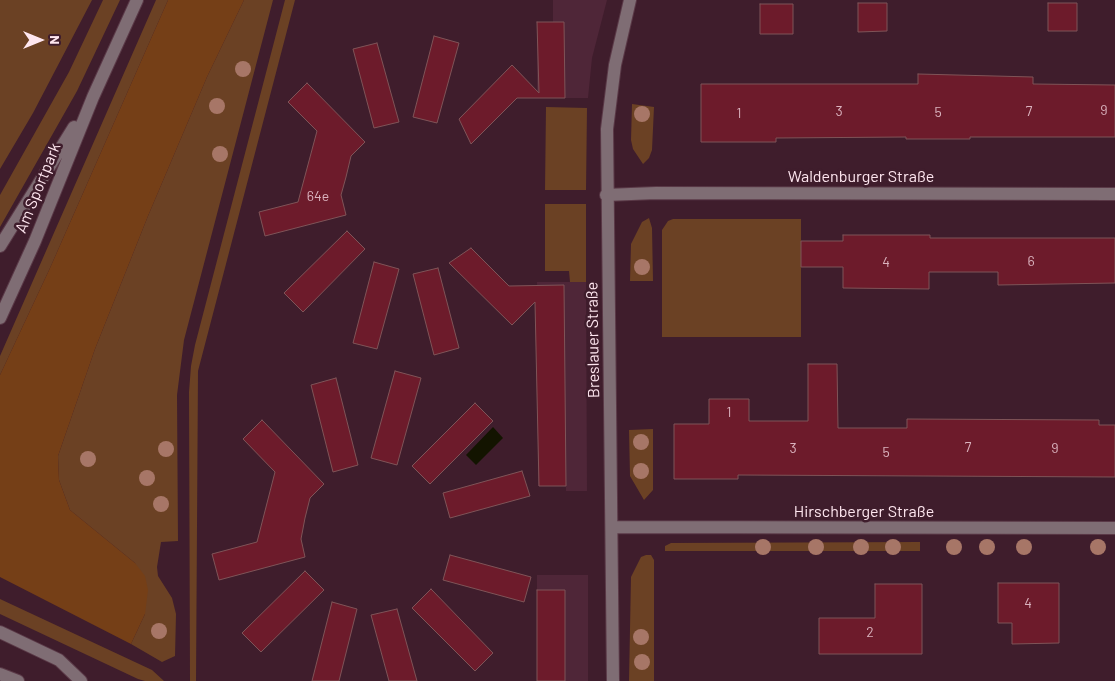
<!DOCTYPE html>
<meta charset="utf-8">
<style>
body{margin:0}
#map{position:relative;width:1115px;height:681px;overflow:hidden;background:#3f1d2c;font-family:Barlow,sans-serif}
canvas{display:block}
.north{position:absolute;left:15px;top:15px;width:50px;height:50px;-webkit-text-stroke:4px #3f1d2c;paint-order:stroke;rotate:90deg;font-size:14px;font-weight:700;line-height:20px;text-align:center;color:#fee6ef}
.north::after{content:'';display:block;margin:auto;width:18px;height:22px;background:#fee6ef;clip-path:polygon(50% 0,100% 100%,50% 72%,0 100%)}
</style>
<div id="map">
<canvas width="1115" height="681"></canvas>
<div class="north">N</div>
</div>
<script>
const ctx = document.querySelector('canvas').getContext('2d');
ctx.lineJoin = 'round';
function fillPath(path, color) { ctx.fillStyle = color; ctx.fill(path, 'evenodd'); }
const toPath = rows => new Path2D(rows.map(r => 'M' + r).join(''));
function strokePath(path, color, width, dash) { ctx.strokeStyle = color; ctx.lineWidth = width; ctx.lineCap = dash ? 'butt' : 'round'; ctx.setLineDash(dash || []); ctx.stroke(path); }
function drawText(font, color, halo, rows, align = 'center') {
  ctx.font = font + ' Barlow,sans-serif'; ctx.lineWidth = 5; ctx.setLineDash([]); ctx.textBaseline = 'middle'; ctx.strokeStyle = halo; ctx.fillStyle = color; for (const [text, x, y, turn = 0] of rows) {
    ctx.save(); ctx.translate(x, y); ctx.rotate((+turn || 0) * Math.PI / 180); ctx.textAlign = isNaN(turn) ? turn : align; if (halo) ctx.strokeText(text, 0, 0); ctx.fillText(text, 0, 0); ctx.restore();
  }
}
const built = toPath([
 [553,0,607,0,592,58,588,98,537,98,537,22,553,22],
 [537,282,586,282,587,491,566,491,566,486,538,486],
 [537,575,588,575,588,681,537,681]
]);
const green = toPath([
 [0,0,92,0,33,113,0,169],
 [103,0,120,0,77,91,0,227,0,195,69,72],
 [156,0,168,0,50,268,0,375,0,356],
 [244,0,273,0,184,340,177,395,178,541,161,542,157,567,158,576,172,598,176,614,175,656,162,662,131,644,145,614,135,563,70,510,59,480,58,456,95,349,148,216,207,77],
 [285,0,295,0,198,371,196,681,190,681,189,392,191,366,195,345],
 [632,104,654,107,652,150,649,158,643,164,633,149,631,140],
 [546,107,587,108,586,190,545,190],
 [545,204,586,204,586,282,570,282,569,271,545,271],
 [649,218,652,228,653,281,630,281,631,244,642,222],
 [673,219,801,219,801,337,662,337,662,230,668,221],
 [653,429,653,490,644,500,630,476,629,430],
 [920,542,920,551,665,551,665,546,671,543],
 [646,555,651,555,654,560,654,681,629,681,631,577,641,557],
 [0,599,152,670,164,681,145,681,138,679,0,614]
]);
const forest = toPath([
 [168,0,244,0,207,77,148,216,95,349,58,456,59,480,70,510,135,563,145,576,148,590,145,614,131,644,0,577,0,375,50,268]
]);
const water = toPath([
 [493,427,503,438,476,465,466,455]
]);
const building = toPath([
 [858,3,887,3,887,31,858,32,858,3],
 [1048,3,1077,3,1077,31,1048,31,1048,3],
 [760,4,793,4,793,34,760,34,760,4],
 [537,22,564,22,565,98,517,98,471,144,459,119,512,65,539,93,537,22],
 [434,36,459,43,437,123,413,117,434,36],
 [377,43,399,122,374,128,353,49,377,43],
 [918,74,1033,77,1033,84,1115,85,1115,137,970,137,970,139,906,139,906,137,776,138,776,142,701,142,701,84,918,84,918,74],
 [307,83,365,142,351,156,346,177,341,195,346,215,265,236,259,212,298,202,317,131,288,102,307,83],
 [347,231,365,249,303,312,284,293,347,231],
 [843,235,930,235,930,238,1115,238,1115,283,998,285,998,272,929,272,929,289,843,288,843,267,801,267,801,241,843,241,843,235],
 [471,248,509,286,564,285,566,486,539,486,535,302,512,325,449,263,471,248],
 [374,262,399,269,377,349,353,343,374,262],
 [438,268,459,348,434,355,413,274,438,268],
 [808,364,837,364,838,428,907,428,907,419,1099,420,1099,425,1115,425,1115,477,738,475,738,479,674,479,674,424,709,424,709,399,749,399,749,421,808,421,808,364],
 [395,371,421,378,397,465,371,458,395,371],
 [336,378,358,465,333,472,311,385,336,378],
 [475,403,493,421,430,484,412,466,475,403],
 [262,420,324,484,310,498,305,518,301,539,305,557,219,580,212,554,257,542,275,472,243,439,262,420],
 [522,471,530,496,450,518,443,493,522,471],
 [450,555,531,577,524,602,443,580,450,555],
 [305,571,324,590,261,652,242,633,305,571],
 [998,583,1059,583,1059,643,1012,644,1012,623,998,623,998,583],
 [875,584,922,584,922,654,819,654,819,618,875,618,875,584],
 [431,589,493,653,475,671,412,608,431,589],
 [537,590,565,590,565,681,537,681,537,590],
 [332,602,357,609,339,681,312,681,332,602],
 [397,609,417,681,389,681,371,615,397,609]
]);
const minor = toPath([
 [606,195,656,193,1115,194],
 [0,246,74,127],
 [0,318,35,241,93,97,137,0],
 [612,527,1115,528],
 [0,632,59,660,81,681],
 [0,674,18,681],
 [613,681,607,129,615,65,630,0]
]);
const trees = [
 [243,69],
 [217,106],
 [642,114],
 [220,154],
 [642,267],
 [641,442],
 [166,449],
 [88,459],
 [641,471],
 [147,478],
 [161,504],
 [763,547],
 [816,547],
 [861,547],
 [893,547],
 [954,547],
 [987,547],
 [1024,547],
 [1098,547],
 [159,631],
 [641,637],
 [642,662]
];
const numberNames = [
 ["9",1104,110],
 ["3",839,111],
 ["7",1029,111],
 ["5",938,112],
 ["1",739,113],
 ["64e",318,196],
 ["6",1031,261],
 ["4",886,262],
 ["1",729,412],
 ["7",968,447],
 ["3",793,448],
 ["9",1055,448],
 ["5",886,452],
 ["4",1028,603],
 ["2",870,632]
];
const streetNames = [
 ["Waldenburger Straße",861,177],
 ["Am Sportpark",38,188,-68],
 ["Breslauer Straße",593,340,-91],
 ["Hirschberger Straße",864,512]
];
fillPath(built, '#4f2638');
fillPath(green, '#6b4124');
fillPath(forest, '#753f17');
fillPath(water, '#131400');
fillPath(building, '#6d1b2b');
strokePath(building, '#7f5458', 1);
strokePath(minor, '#5a3947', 14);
strokePath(minor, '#7f6d74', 12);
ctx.fillStyle = '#a77667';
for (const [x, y] of trees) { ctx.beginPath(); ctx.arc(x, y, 8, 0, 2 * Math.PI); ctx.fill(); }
drawText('14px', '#dab3be', null, numberNames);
drawText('16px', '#fee6ef', '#3f1d2c', streetNames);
</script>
